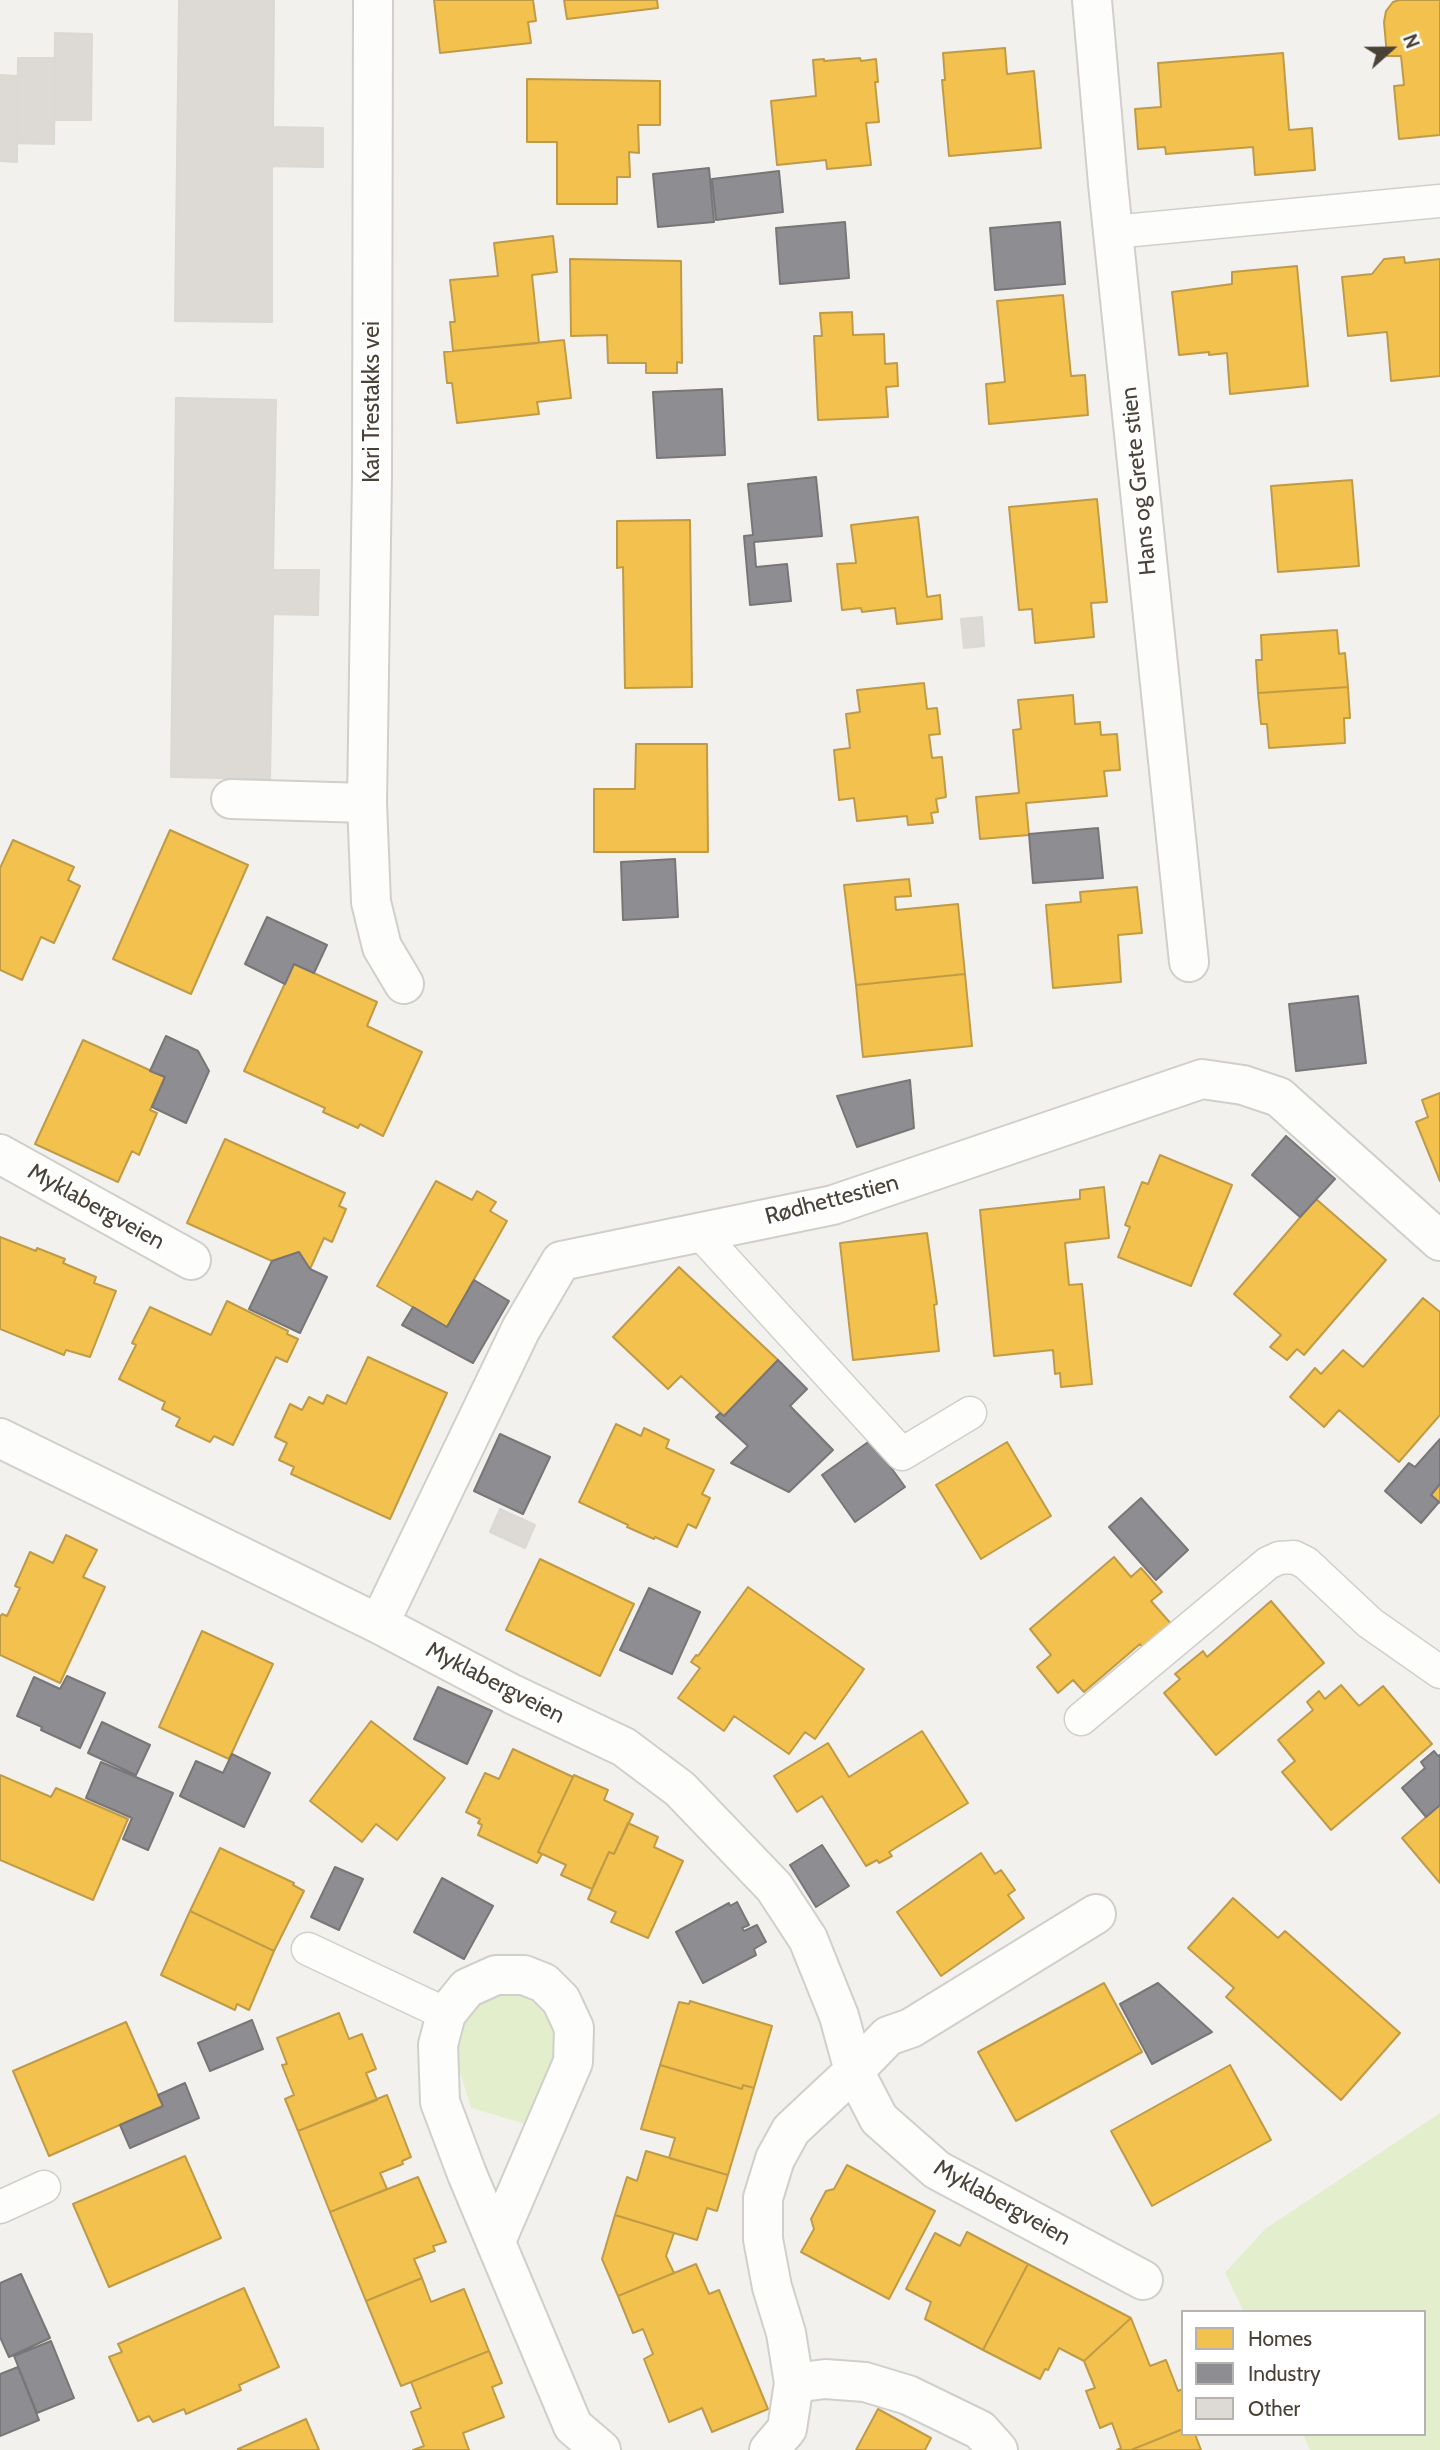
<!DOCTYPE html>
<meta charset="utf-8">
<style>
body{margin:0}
#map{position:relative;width:1440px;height:2450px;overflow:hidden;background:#f3f1ed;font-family:Cabin,sans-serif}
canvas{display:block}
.legend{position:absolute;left:1181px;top:2310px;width:245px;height:126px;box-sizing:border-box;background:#fff;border:2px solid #b7b3af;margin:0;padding:9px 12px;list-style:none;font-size:21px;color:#4b4237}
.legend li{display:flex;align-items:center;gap:14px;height:35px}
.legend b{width:35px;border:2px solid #b7b3af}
.north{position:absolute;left:1356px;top:14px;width:70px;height:70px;-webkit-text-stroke:5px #fff;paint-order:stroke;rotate:69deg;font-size:19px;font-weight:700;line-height:28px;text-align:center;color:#4b4237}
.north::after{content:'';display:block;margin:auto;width:24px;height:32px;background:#4b4237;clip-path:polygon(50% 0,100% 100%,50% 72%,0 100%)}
</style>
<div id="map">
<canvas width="1440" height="2450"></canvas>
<ul class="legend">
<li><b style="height:19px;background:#f2c14e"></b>Homes</li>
<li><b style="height:19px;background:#8d8d92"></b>Industry</li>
<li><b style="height:19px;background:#dddad5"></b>Other</li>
</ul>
<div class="north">N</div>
</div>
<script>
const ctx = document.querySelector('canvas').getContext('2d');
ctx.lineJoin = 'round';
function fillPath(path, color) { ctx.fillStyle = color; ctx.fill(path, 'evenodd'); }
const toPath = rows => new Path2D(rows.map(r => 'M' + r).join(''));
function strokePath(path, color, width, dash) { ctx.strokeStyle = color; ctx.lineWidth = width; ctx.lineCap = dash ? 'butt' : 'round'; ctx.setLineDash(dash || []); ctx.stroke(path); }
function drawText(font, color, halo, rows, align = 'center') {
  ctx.font = font + ' Cabin,sans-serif'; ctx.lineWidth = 7; ctx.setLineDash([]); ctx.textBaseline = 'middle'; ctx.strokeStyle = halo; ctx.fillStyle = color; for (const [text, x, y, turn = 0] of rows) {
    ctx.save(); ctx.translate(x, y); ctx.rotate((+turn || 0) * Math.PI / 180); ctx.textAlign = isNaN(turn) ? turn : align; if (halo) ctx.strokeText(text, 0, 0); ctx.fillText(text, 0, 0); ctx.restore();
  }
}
const green = toPath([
 [522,1991,544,2004,556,2027,555,2054,526,2124,471,2108,456,2059,453,2037,479,1996],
 [1440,2113,1440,2450,1310,2450,1303,2434,1424,2434,1424,2312,1244,2312,1225,2273,1265,2229]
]);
const homes = toPath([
 [434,0,533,0,536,21,528,22,531,43,440,53,434,0],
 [564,0,657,0,658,8,567,19,564,0],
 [1399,0,1440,0,1440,135,1399,139,1394,86,1404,85,1401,56,1387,56,1384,22,1386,11,1393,2,1399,0],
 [1005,48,1007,74,1034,71,1041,148,949,156,942,80,945,80,943,53,1005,48],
 [1283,53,1289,130,1312,128,1315,170,1255,175,1253,147,1166,154,1165,147,1138,149,1135,109,1161,107,1158,63,1283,53],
 [860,58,861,61,876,59,878,82,875,82,879,122,866,123,871,165,827,169,826,160,777,165,771,101,816,96,813,60,824,59,824,61,860,58],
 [527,79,660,81,660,125,638,125,639,153,629,152,630,177,617,177,617,204,557,204,557,142,527,142,527,79],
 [553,236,557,272,532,275,539,343,453,351,450,322,455,322,450,280,498,276,494,243,553,236],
 [1404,257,1405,263,1440,259,1440,376,1391,381,1387,332,1348,336,1342,277,1372,274,1384,259,1404,257],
 [570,259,681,261,682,363,677,362,677,373,646,373,646,363,608,363,607,335,571,336,570,259],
 [1297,266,1308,386,1230,394,1227,353,1209,355,1209,352,1179,355,1172,292,1232,284,1232,272,1297,266],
 [1063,295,1071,376,1085,375,1088,415,989,424,986,384,1005,382,997,301,1063,295],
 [852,312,853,335,884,334,885,364,897,363,898,386,886,387,888,417,818,420,814,336,822,336,820,313,852,312],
 [564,340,571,398,537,402,539,414,457,423,452,383,447,383,444,352,564,340],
 [1352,480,1359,566,1278,572,1271,486,1352,480],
 [1097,499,1107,602,1091,603,1094,637,1035,643,1032,609,1019,610,1009,507,1097,499],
 [918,517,927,597,940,595,942,619,897,624,895,608,862,612,861,608,842,610,837,564,856,563,851,525,918,517],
 [690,520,692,687,625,688,623,567,617,568,617,521,690,520],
 [1337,630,1339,654,1345,653,1348,687,1258,693,1256,660,1262,660,1261,635,1337,630],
 [924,683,927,709,937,708,940,734,929,735,932,758,942,757,946,797,936,799,938,812,931,813,933,823,908,825,907,816,857,821,854,798,839,800,834,750,850,748,846,714,860,712,857,690,924,683],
 [1348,687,1350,718,1344,718,1345,743,1269,748,1267,724,1261,724,1258,693,1348,687],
 [1073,695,1075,724,1100,722,1101,735,1117,734,1120,770,1104,771,1107,796,1026,803,1029,835,980,839,976,797,1019,793,1013,730,1021,729,1018,700,1073,695],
 [636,744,707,744,708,852,594,852,594,789,635,789,636,744],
 [170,830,248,865,191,994,113,959,170,830],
 [13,840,74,867,68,880,80,886,54,943,41,937,22,980,0,970,0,868,13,840],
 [909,879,911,896,895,897,896,910,958,904,965,974,856,985,844,885,909,879],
 [1137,887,1142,933,1118,935,1121,982,1053,988,1046,905,1081,902,1080,892,1137,887],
 [294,964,377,1002,367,1026,422,1052,383,1136,360,1124,358,1128,323,1112,325,1108,244,1071,294,964],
 [965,974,972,1046,863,1057,856,985,965,974],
 [83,1040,165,1077,150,1110,157,1113,139,1155,132,1151,118,1182,35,1144,83,1040],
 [1440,1093,1440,1181,1416,1122,1428,1117,1422,1100,1440,1093],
 [225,1139,345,1193,339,1206,346,1209,332,1242,324,1238,310,1269,299,1252,272,1261,187,1223,225,1139],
 [1160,1155,1232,1185,1191,1286,1118,1257,1130,1227,1125,1225,1142,1182,1148,1184,1160,1155],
 [436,1181,472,1200,477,1191,496,1202,490,1211,507,1221,447,1327,377,1286,436,1181],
 [1104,1187,1109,1238,1065,1243,1069,1285,1082,1284,1092,1384,1061,1387,1060,1373,1055,1374,1053,1350,994,1356,980,1210,1080,1199,1080,1190,1104,1187],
 [1316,1199,1386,1260,1304,1355,1297,1349,1287,1360,1270,1347,1281,1335,1234,1294,1316,1199],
 [927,1233,937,1304,934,1305,939,1351,853,1360,840,1243,927,1233],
 [0,1237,36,1251,37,1248,65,1259,63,1263,96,1277,94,1283,116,1291,90,1357,66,1350,64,1355,0,1329,0,1237],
 [679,1267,778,1360,724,1416,681,1376,668,1389,613,1337,679,1267],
 [1423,1298,1440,1312,1440,1415,1399,1462,1339,1410,1324,1427,1290,1397,1315,1368,1321,1374,1343,1350,1363,1367,1423,1298],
 [227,1301,288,1331,287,1334,298,1339,287,1362,276,1357,233,1445,214,1436,210,1442,176,1426,180,1418,162,1409,165,1402,119,1379,136,1345,132,1343,150,1307,211,1335,227,1301],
 [368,1357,447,1393,390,1519,291,1474,294,1467,279,1460,287,1443,275,1437,290,1404,302,1410,309,1397,323,1404,327,1395,346,1404,368,1357],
 [616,1424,641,1436,644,1428,669,1440,666,1448,714,1470,702,1494,710,1498,696,1528,688,1524,677,1547,655,1537,654,1539,627,1527,628,1525,579,1502,616,1424],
 [1007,1442,1051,1516,981,1559,936,1485,1007,1442],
 [1440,1484,1440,1503,1431,1495,1440,1484],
 [66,1535,97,1550,83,1577,105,1587,60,1683,0,1655,0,1617,2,1614,7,1616,20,1588,15,1586,30,1552,53,1563,66,1535],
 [1114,1557,1131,1577,1141,1568,1162,1592,1151,1601,1172,1625,1144,1649,1140,1644,1084,1692,1073,1680,1058,1693,1037,1667,1051,1655,1030,1629,1114,1557],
 [540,1559,634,1604,600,1676,506,1630,540,1559],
 [748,1587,864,1669,815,1739,805,1732,789,1754,734,1716,724,1731,678,1698,700,1668,691,1662,696,1655,698,1656,748,1587],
 [1271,1601,1324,1663,1216,1755,1164,1693,1180,1679,1175,1674,1203,1651,1207,1657,1271,1601],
 [202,1631,273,1664,229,1759,159,1727,202,1631],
 [1341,1685,1359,1706,1383,1686,1432,1744,1331,1830,1282,1772,1295,1761,1278,1740,1313,1710,1307,1702,1319,1691,1325,1699,1341,1685],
 [371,1721,445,1778,397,1840,376,1824,362,1842,310,1801,371,1721],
 [922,1731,968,1803,889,1852,892,1856,879,1863,877,1860,866,1866,822,1796,797,1812,774,1776,828,1743,849,1777,922,1731],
 [513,1749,573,1777,538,1852,542,1854,537,1863,478,1835,482,1825,478,1823,480,1819,466,1812,485,1773,499,1779,513,1749],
 [0,1775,51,1797,56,1788,128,1819,93,1900,0,1860,0,1775],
 [574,1775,608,1790,604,1800,633,1814,614,1854,609,1852,592,1889,561,1875,566,1865,538,1852,574,1775],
 [1440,1805,1440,1883,1402,1838,1440,1805],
 [628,1823,658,1837,654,1847,683,1861,648,1938,611,1922,616,1912,588,1899,609,1852,614,1854,628,1823],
 [220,1848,294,1883,293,1885,304,1891,274,1951,190,1911,220,1848],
 [981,1853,995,1874,1001,1870,1015,1890,1008,1895,1024,1918,941,1976,897,1912,981,1853],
 [1233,1898,1278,1938,1285,1931,1400,2033,1341,2100,1226,1997,1234,1988,1188,1948,1233,1898],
 [190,1911,274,1951,249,2010,237,2004,235,2010,161,1975,190,1911],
 [1104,1983,1142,2052,1016,2121,978,2052,1104,1983],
 [690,2001,772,2026,754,2088,743,2085,742,2089,660,2065,679,2002,689,2004,690,2001],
 [339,2013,349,2039,362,2034,376,2069,366,2073,377,2100,298,2131,285,2099,294,2095,282,2065,287,2064,277,2038,339,2013],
 [126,2022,163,2106,49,2156,13,2071,126,2022],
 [660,2065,742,2089,743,2085,754,2088,728,2175,669,2158,675,2138,641,2129,660,2065],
 [1230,2065,1271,2140,1152,2206,1111,2131,1230,2065],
 [387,2095,411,2157,402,2161,403,2164,380,2173,387,2189,330,2212,298,2131,387,2095],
 [646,2151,728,2175,717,2211,707,2208,697,2240,615,2215,627,2177,637,2181,646,2151],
 [185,2156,221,2238,109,2287,73,2204,185,2156],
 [847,2165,935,2211,889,2299,801,2252,814,2229,811,2219,826,2191,834,2189,847,2165],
 [418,2177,446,2242,433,2246,435,2251,414,2259,422,2278,366,2301,330,2212,418,2177],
 [615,2215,674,2233,666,2256,674,2273,618,2296,602,2259,615,2215],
 [967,2232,1028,2264,983,2350,925,2319,931,2302,906,2289,935,2233,960,2246,967,2232],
 [696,2264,709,2294,719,2290,768,2409,712,2432,702,2408,669,2422,644,2359,653,2354,643,2329,633,2333,618,2296,696,2264],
 [1028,2264,1131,2318,1084,2361,1059,2348,1048,2370,1045,2369,1040,2379,983,2350,1028,2264],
 [422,2278,431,2302,464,2289,489,2351,401,2386,366,2301,422,2278],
 [244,2288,279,2367,239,2385,241,2390,186,2414,184,2409,153,2422,149,2416,138,2421,109,2357,122,2352,118,2344,244,2288],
 [1131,2318,1150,2366,1166,2360,1178,2391,1183,2389,1183,2429,1131,2450,1117,2450,1121,2448,1112,2423,1100,2428,1086,2391,1095,2388,1084,2361,1131,2318],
 [489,2351,502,2383,492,2387,504,2417,463,2433,469,2450,413,2450,424,2446,411,2412,421,2408,411,2382,489,2351],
 [878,2409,931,2438,925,2450,856,2450,878,2409],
 [306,2419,319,2450,238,2450,238,2449,306,2419],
 [1183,2429,1183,2434,1195,2434,1201,2450,1131,2450,1183,2429]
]);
const industry = toPath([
 [709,168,714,222,658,227,653,174,709,168],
 [779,171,783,212,716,220,712,179,779,171],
 [845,222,849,278,780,284,776,228,845,222],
 [1060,222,1065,284,995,290,990,228,1060,222],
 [722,389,725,455,657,458,653,392,722,389],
 [816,477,822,536,754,542,756,567,787,564,791,601,750,605,744,536,753,535,748,484,816,477],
 [1098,828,1103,878,1033,883,1029,834,1098,828],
 [675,859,678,917,623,920,621,862,675,859],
 [267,917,327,945,314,973,294,964,285,984,245,964,267,917],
 [1358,996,1366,1063,1296,1071,1289,1004,1358,996],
 [166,1036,198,1051,209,1071,186,1123,152,1107,165,1077,150,1071,166,1036],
 [910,1080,914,1128,857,1147,837,1096,910,1080],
 [1286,1136,1335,1179,1300,1217,1252,1175,1286,1136],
 [299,1252,310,1269,327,1277,300,1333,249,1309,272,1261,299,1252],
 [474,1280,509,1301,473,1363,402,1325,413,1307,447,1327,474,1280],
 [778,1360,807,1389,790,1406,833,1450,789,1492,731,1463,748,1446,716,1417,720,1413,724,1416,778,1360],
 [500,1434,550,1457,523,1514,474,1491,500,1434],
 [1440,1439,1440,1484,1431,1495,1439,1502,1421,1523,1385,1491,1409,1463,1415,1467,1440,1439],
 [871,1440,905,1487,855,1522,822,1475,871,1440],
 [1141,1498,1188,1550,1156,1580,1109,1527,1141,1498],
 [649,1588,700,1612,672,1674,620,1650,649,1588],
 [67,1676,105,1693,80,1748,41,1730,42,1727,17,1716,34,1677,60,1689,67,1676],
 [438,1687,492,1711,467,1764,414,1739,438,1687],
 [102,1722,150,1745,136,1775,88,1753,102,1722],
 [1434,1751,1438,1756,1440,1755,1440,1805,1426,1817,1402,1788,1425,1768,1421,1762,1434,1751],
 [232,1754,270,1773,244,1827,180,1796,196,1761,223,1773,232,1754],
 [101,1762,173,1793,148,1850,123,1839,132,1818,86,1798,101,1762],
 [822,1845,849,1886,816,1907,790,1865,822,1845],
 [335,1867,363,1879,339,1930,311,1917,335,1867],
 [442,1878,493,1906,464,1959,414,1932,442,1878],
 [737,1902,749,1925,742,1928,744,1931,757,1925,766,1942,754,1949,756,1955,703,1983,676,1932,729,1903,730,1906,737,1902],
 [1158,1983,1212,2032,1152,2064,1120,2004,1158,1983],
 [252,2020,263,2049,210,2071,198,2043,252,2020],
 [185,2083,199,2118,130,2148,120,2125,163,2106,158,2095,185,2083],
 [21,2274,50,2338,9,2357,0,2337,0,2283,21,2274],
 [51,2341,74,2398,37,2413,14,2356,51,2341],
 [18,2367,39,2420,0,2436,0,2374,18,2367]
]);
const building = toPath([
 [179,0,274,0,273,127,323,128,323,167,272,166,272,322,175,321,179,0],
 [55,33,92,34,91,120,54,120,55,33],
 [18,58,55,58,54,144,17,143,18,58],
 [0,75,17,76,17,162,0,161,0,75],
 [176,398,276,400,273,570,319,570,318,615,273,614,270,779,171,777,176,398],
 [982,617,984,646,964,648,961,619,982,617],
 [500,1509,535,1525,525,1548,490,1532,500,1509]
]);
const service = toPath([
 [1113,232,1440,201],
 [700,1233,902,1454,970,1413],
 [1081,1719,1268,1563,1279,1558,1294,1557,1306,1563,1370,1623,1440,1672],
 [308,1949,446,2014],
 [0,2207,44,2187]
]);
const minor = toPath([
 [373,0,372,476,367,803,371,902,382,947,404,984],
 [1092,0,1108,184,1189,962],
 [231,799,367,803],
 [0,1154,191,1260],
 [0,1438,379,1624,512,1694,624,1747,680,1789,774,1887,808,1939,839,2016,854,2071,791,2130,775,2159,763,2198,763,2239,772,2287,786,2333,794,2383,787,2429,769,2450],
 [379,1624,521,1329,561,1261,833,1205,1202,1079,1243,1085,1279,1097,1440,1241],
 [1096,1914,911,2028,888,2036,854,2071,879,2119,937,2170,1143,2280],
 [496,2241,573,2062,574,2028,561,2000,544,1983,524,1975,496,1975,467,1988,446,2014,438,2045,440,2102,467,2174,573,2426,601,2450],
 [794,2383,825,2379,865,2382,908,2395,980,2430,998,2450]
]);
const streetNames = [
 ["Kari Trestakks vei",372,402,-90],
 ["Hans og Grete stien",1139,481,-96],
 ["Rødhettestien",832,1200,-15],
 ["Myklabergveien",96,1207,29],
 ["Myklabergveien",495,1683,27],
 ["Myklabergveien",1002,2203,29]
];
fillPath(green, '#e2eecc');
fillPath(homes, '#f2c14e');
strokePath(homes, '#c09b47', 2);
fillPath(industry, '#8d8d92');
strokePath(industry, '#797677', 2);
fillPath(building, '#dddad5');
strokePath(building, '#dcd8d3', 2);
strokePath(service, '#d1cfca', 35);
strokePath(minor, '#d1cfca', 42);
strokePath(service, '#fdfdfc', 32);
strokePath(minor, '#fdfdfc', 38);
drawText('23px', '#4b4237', '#fff', streetNames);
</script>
